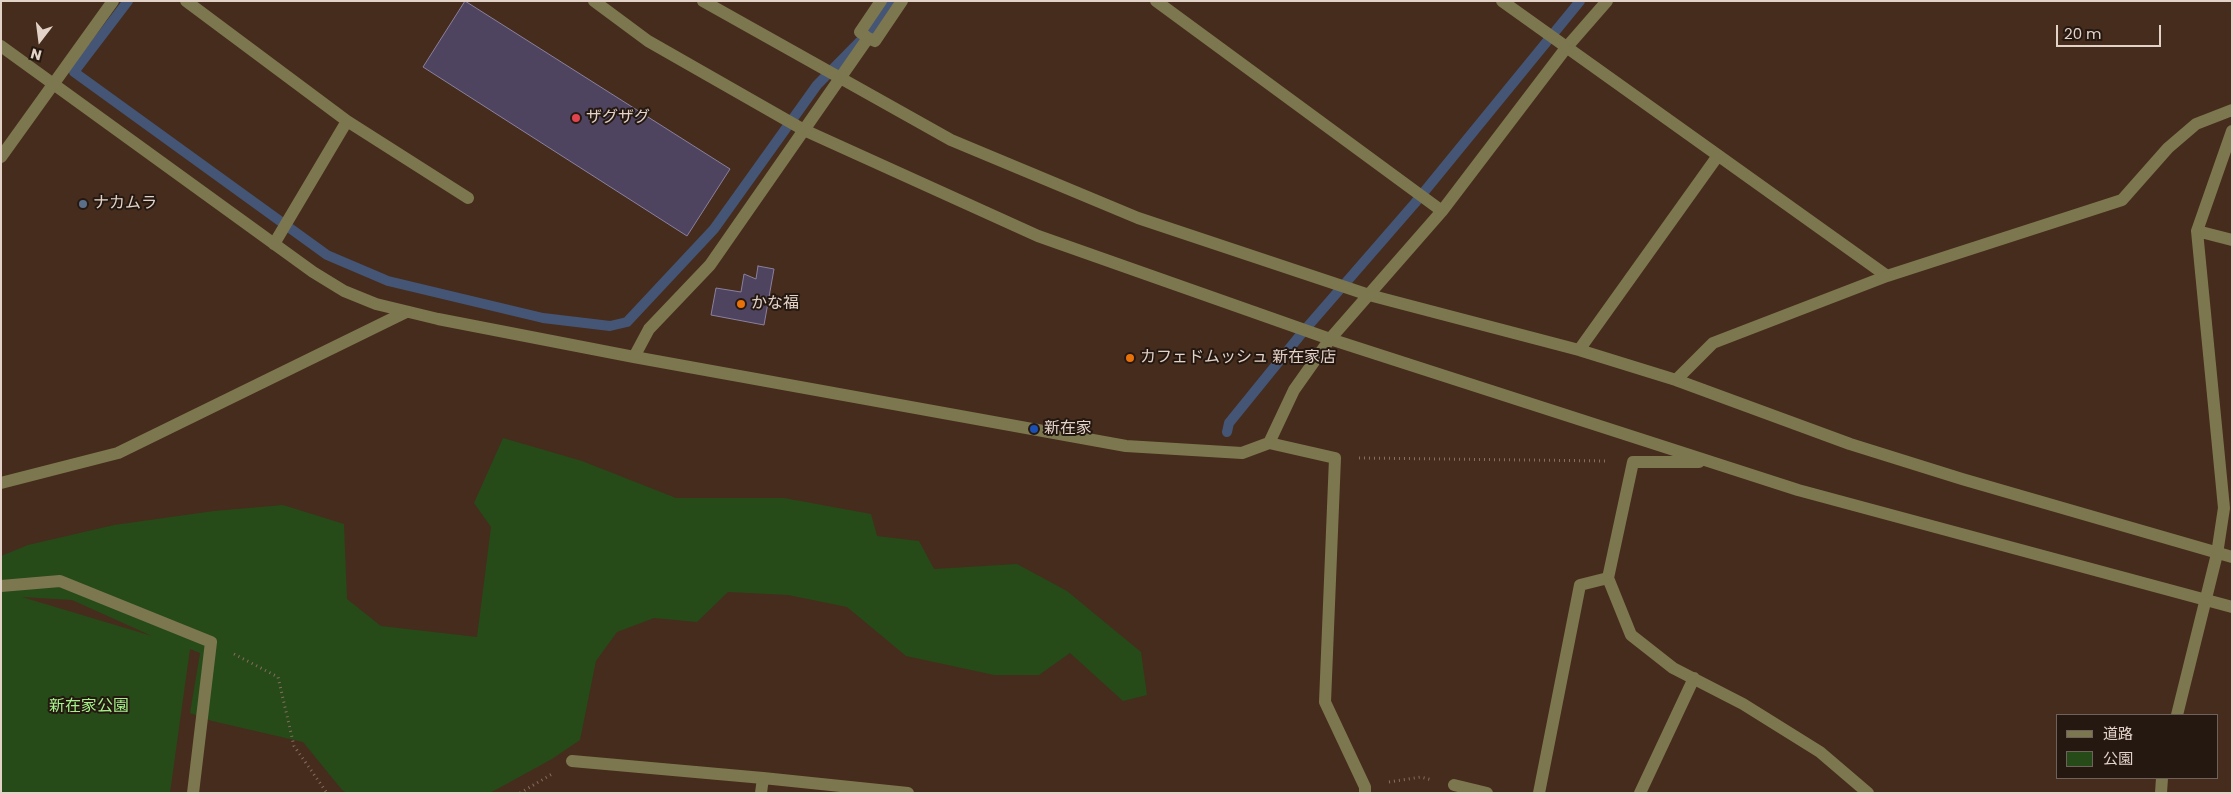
<!DOCTYPE html>
<meta charset="utf-8">
<style>
body{margin:0}
#map{position:relative;width:2233px;height:794px;overflow:hidden;background:#462c1c;font-family:Poppins,"Noto Sans JP",sans-serif}
canvas{display:block}
.frame{position:absolute;inset:0;border:2px solid #e3d2c8;pointer-events:none}
.legend{position:absolute;left:2056px;top:714px;width:162px;height:65px;box-sizing:border-box;background:#241811;border:1px solid #70625a;margin:0;padding:6px 9px;list-style:none;font-size:15px;color:#e3d2c8}
.legend li{display:flex;align-items:center;gap:10px;height:25px}
.legend b{width:25px;border:1px solid #70625a}
.north{position:absolute;left:15px;top:15px;width:50px;height:50px;-webkit-text-stroke:4px #241811;paint-order:stroke;rotate:195deg;font-size:14px;font-weight:700;line-height:20px;text-align:center;color:#e3d2c8}
.north::after{content:'';display:block;margin:auto;width:18px;height:22px;background:#e3d2c8;clip-path:polygon(50% 0,100% 100%,50% 72%,0 100%)}
.scale{position:absolute;left:2056px;top:25px;width:105px;height:22px;box-sizing:border-box;border:2px solid #e3d2c8;border-top:0;padding-left:6px;font-size:15px;line-height:18px;white-space:nowrap;color:#e3d2c8;-webkit-text-stroke:4px #241811;paint-order:stroke}
</style>
<div id="map">
<canvas width="2233" height="794"></canvas>
<div class="frame"></div>
<ul class="legend">
<li><b style="height:6px;background:#7c774f"></b>道路</li>
<li><b style="height:14px;background:#274a19"></b>公園</li>
</ul>
<div class="north">N</div>
<div class="scale">20 m</div>
</div>
<script>
const ctx = document.querySelector('canvas').getContext('2d');
ctx.lineJoin = 'round';
function fillPath(path, color) { ctx.fillStyle = color; ctx.fill(path, 'evenodd'); }
const toPath = rows => new Path2D(rows.map(r => 'M' + r).join(''));
function strokePath(path, color, width, dash) { ctx.strokeStyle = color; ctx.lineWidth = width; ctx.lineCap = dash ? 'butt' : 'round'; ctx.setLineDash(dash || []); ctx.stroke(path); }
function drawText(font, color, halo, rows, align = 'center') {
  ctx.font = font + ' Poppins,"Noto Sans JP",sans-serif'; ctx.lineWidth = 4; ctx.setLineDash([]); ctx.textBaseline = 'middle'; ctx.strokeStyle = halo; ctx.fillStyle = color; for (const [text, x, y, turn = 0] of rows) {
    ctx.save(); ctx.translate(x, y); ctx.rotate((+turn || 0) * Math.PI / 180); ctx.textAlign = isNaN(turn) ? turn : align; if (halo) ctx.strokeText(text, 0, 0); ctx.fillText(text, 0, 0); ctx.restore();
  }
}
const green = toPath([
 [503,438,582,461,676,498,784,498,871,514,877,536,919,541,934,569,1017,564,1067,591,1141,652,1147,695,1123,701,1070,653,1039,675,994,675,906,656,847,607,788,595,728,592,697,622,654,618,617,632,596,661,580,740,552,759,490,793,347,793,342,790,303,742,212,721,190,713,200,653,190,649,170,793,1,793,1,556,28,545,114,525,214,511,283,505,344,524,347,599,381,626,477,637,491,527,474,503],
 [22,597,72,600,152,636]
]);
const stream = toPath([
 [128,1,74,72,327,255,388,281,543,318,610,326,627,322,714,229,817,85,877,24,892,1],
 [1227,432,1229,423,1302,333,1415,203,1580,1]
]);
const building = toPath([
 [465,1,730,169,687,236,423,67,465,1],
 [758,266,774,269,764,325,711,315,716,288,741,292,744,274,756,279,758,266]
]);
const path = toPath([
 [1359,458,1608,461],
 [234,654,278,677,294,746,327,793],
 [1389,782,1421,777,1432,780],
 [520,793,552,774]
]);
const minor = toPath([
 [186,1,347,121,274,244],
 [594,1,648,41,804,130,1038,236,1330,339,1798,490,2232,607],
 [703,1,951,140,1138,218,1369,295,1579,350,1676,380,1850,444,1962,479,2232,557],
 [1156,1,1442,211],
 [1502,1,1887,276],
 [868,38,860,32,881,1],
 [1,46,313,272,344,291,376,304,438,319,634,357,1126,446,1242,453,1269,443,1294,390,1330,339,1442,211,1566,48,1607,1],
 [347,121,468,198],
 [1,157,113,1],
 [2197,231,2232,240],
 [1579,350,1717,157],
 [634,357,649,329,710,265,868,38,875,41,902,1],
 [1676,380,1713,343,1887,276,2122,200,2168,148,2196,124,2232,110],
 [1269,443,1335,458,1325,702,1365,787,1365,793],
 [1699,462,1633,462,1608,578,1631,635,1673,668,1743,704,1820,752,1868,793],
 [1,483,118,453,406,312],
 [1,586,60,581,211,642,193,793],
 [2177,715,2217,554,2224,508,2197,231,2232,131],
 [572,761,763,778],
 [1454,785,1487,793],
 [761,793,763,778,908,793],
 [1539,793,1580,585,1608,578],
 [1640,793,1694,678],
 [2161,793,2162,778]
]);
const markers = [
 [576,118,5,"#e0444e"],
 [83,204,5,"#5c6f8a"],
 [741,304,5,"#e8710a"],
 [1130,358,5,"#e8710a"],
 [1034,429,5,"#1a4fb4"]
];
const poiNames = [
 ["ザグザグ",586,118],
 ["ナカムラ",93,204],
 ["かな福",751,304],
 ["カフェドムッシュ 新在家店",1140,358],
 ["新在家",1044,429]
];
const parkNames = [
 ["新在家公園",89,707]
];
fillPath(green, '#274a19');
strokePath(stream, '#445575', 10);
fillPath(building, '#4e4460');
strokePath(building, '#8a809f', 1);
strokePath(path, '#856f61', 3, [1, 4]);
strokePath(minor, '#7c774f', 12);
for (const [x, y, r, color] of markers) { const dot = new Path2D(); dot.arc(x, y, r, 0, 2 * Math.PI); ctx.fillStyle = color; ctx.fill(dot); strokePath(dot, '#241811', 2); }
drawText('16px', '#e3d2c8', '#241811', poiNames, 'left');
drawText('16px', '#a4f289', '#241811', parkNames);
</script>
